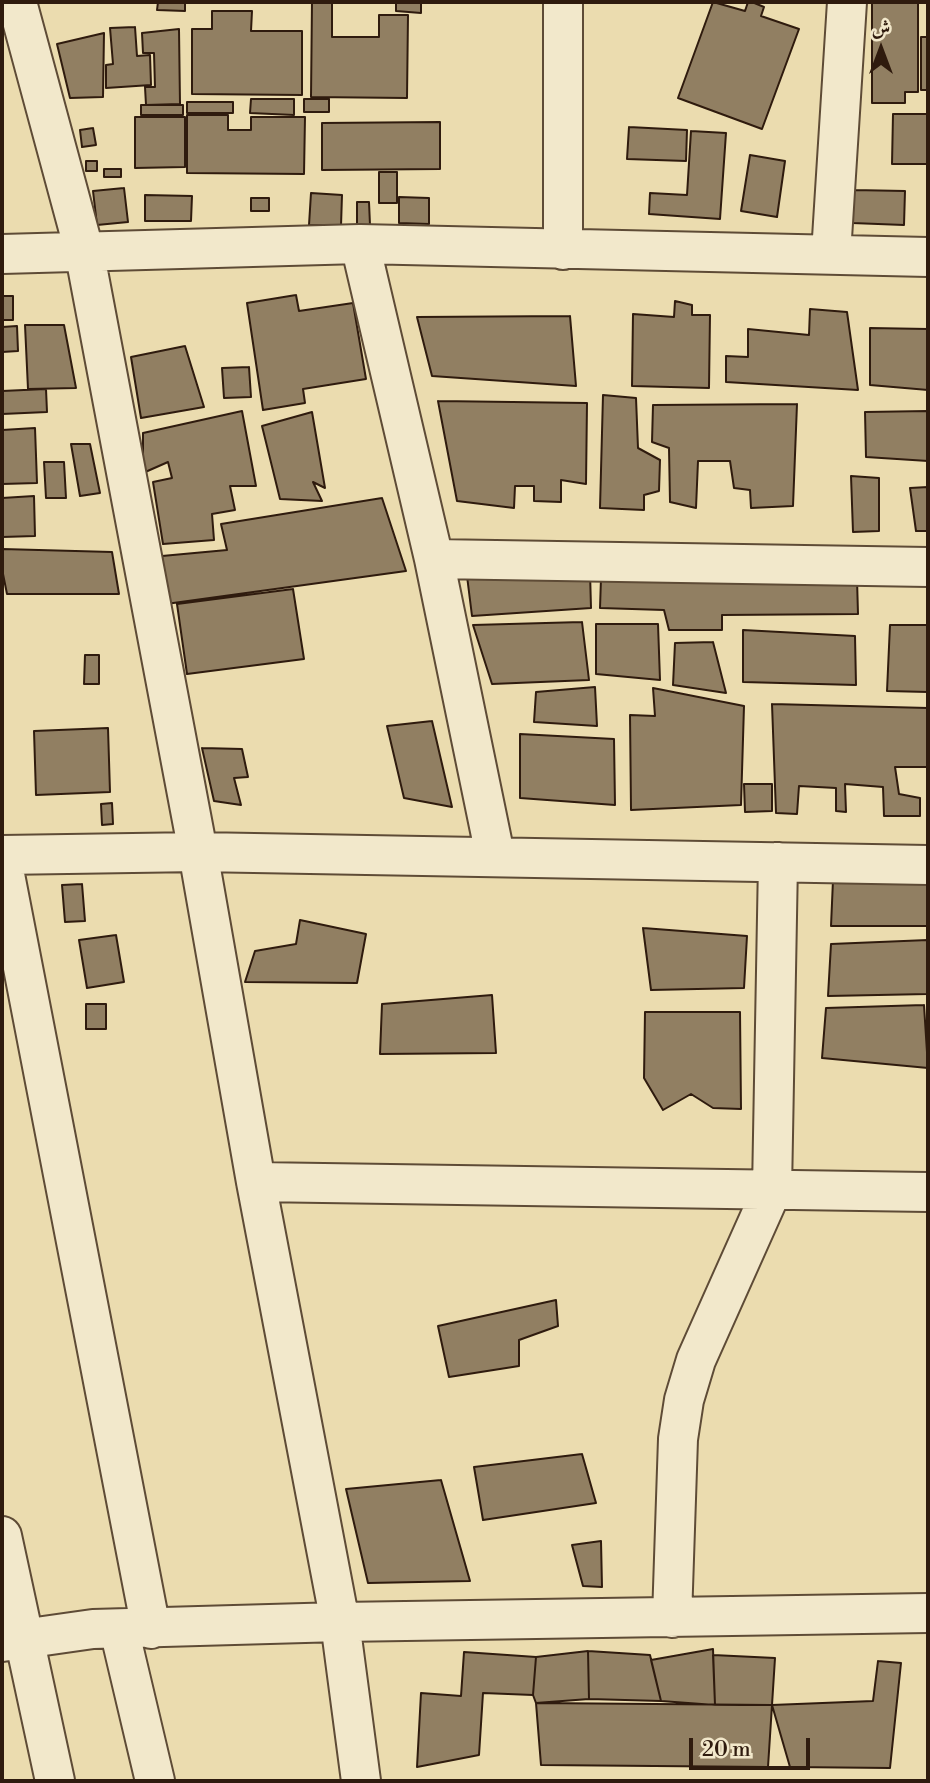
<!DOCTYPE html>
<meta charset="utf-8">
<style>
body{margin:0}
#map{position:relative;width:930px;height:1783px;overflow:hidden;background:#ebdcaf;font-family:"Libre Bodoni",Amiri,serif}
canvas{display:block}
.frame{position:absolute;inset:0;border:4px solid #2f1b0e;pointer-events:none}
.north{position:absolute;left:846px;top:14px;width:70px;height:70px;-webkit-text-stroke:5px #f2e8cb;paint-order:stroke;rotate:0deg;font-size:19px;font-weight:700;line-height:28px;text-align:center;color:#2f1b0e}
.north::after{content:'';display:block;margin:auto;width:24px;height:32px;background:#2f1b0e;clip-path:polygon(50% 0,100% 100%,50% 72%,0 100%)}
.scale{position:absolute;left:689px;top:1738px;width:121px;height:32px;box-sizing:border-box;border:4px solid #2f1b0e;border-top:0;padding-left:9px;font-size:21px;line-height:24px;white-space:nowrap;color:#2f1b0e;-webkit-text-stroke:5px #f2e8cb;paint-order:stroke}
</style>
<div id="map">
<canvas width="930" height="1783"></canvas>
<div class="frame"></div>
<div class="north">ش</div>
<div class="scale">20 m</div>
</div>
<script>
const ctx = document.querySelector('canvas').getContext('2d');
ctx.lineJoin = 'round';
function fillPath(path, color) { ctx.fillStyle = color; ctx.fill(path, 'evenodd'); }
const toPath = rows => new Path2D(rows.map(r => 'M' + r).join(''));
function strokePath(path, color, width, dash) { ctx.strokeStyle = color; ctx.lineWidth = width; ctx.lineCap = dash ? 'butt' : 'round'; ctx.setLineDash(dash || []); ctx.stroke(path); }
const building = toPath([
 [158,2,185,2,185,11,157,10,158,2],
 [312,2,332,2,332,37,379,37,379,15,408,15,407,98,311,97,312,2],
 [396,2,421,2,421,13,396,11,396,2],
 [713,2,745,11,748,2,752,2,764,7,761,16,799,29,762,129,678,98,713,2],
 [872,2,918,2,918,92,905,92,905,103,872,103,872,2],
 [212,11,252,11,251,31,302,31,302,95,192,94,192,29,212,29,212,11],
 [135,27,137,56,150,55,151,85,106,88,106,65,113,64,110,28,135,27],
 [179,29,180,104,146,105,145,87,155,87,154,53,143,53,142,33,179,29],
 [104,33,103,97,70,98,57,44,104,33],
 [921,37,928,37,928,90,921,90,921,37],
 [251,99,294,99,294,115,250,113,251,99],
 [304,99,329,99,329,112,304,112,304,99],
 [187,102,233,102,233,113,187,113,187,102],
 [141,105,183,105,183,115,141,115,141,105],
 [893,114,928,114,928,164,892,164,893,114],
 [187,115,228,115,228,130,251,130,251,117,305,117,304,174,187,173,187,115],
 [135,117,185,117,185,167,135,168,135,117],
 [440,122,440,169,322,170,322,123,440,122],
 [629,127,687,130,686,161,627,159,629,127],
 [93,128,96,145,82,147,80,130,93,128],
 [691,131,726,133,720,219,649,214,650,193,687,195,691,131],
 [750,155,785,161,777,217,741,211,750,155],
 [86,161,97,161,97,171,86,171,86,161],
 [104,169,121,169,121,177,104,177,104,169],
 [379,172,397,172,397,203,379,203,379,172],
 [124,188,128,222,97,225,93,191,124,188],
 [853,190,905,191,904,225,852,223,853,190],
 [311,193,342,195,341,226,309,225,311,193],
 [145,195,192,196,191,221,145,221,145,195],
 [399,197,429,198,429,224,399,223,399,197],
 [251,198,269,198,269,211,251,211,251,198],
 [357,202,369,202,370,225,357,225,357,202],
 [296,295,299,311,353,303,366,379,303,389,305,403,263,410,247,303,296,295],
 [2,296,13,296,13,320,2,320,2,296],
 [675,301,692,305,692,315,710,315,709,388,632,386,633,314,674,317,675,301],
 [810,309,847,312,858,390,726,382,726,356,748,357,748,329,809,335,810,309],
 [570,316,576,386,432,376,417,317,570,316],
 [25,325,64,325,76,388,28,389,25,325],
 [17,326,18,351,2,352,2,327,17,326],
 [870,328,928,329,928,390,870,385,870,328],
 [185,346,204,407,141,418,131,357,185,346],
 [249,367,251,397,224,398,222,368,249,367],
 [46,389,47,412,2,414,2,391,46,389],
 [603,395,636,398,638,448,660,460,659,491,644,495,644,510,600,508,603,395],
 [438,401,587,403,586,484,561,480,561,502,534,501,534,486,515,486,514,508,457,501,438,401],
 [797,404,793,506,751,508,750,490,734,488,730,461,698,461,696,508,670,502,669,448,652,442,653,405,797,404],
 [242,411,256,486,230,486,235,510,212,514,214,540,163,544,153,482,172,478,168,462,143,473,143,433,242,411],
 [928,411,928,461,866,457,865,412,928,411],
 [312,412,325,488,313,482,322,501,280,499,262,426,312,412],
 [35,428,37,483,2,484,2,430,35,428],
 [71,444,90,444,100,493,80,496,71,444],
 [44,462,64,462,66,498,46,498,44,462],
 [851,476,879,478,879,531,853,532,851,476],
 [928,487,928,531,916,531,910,488,928,487],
 [34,496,35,536,2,537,2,498,34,496],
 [382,498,406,571,166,604,162,556,227,550,221,524,382,498],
 [2,549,112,552,119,594,7,594,2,569,2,549],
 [590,572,591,608,472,616,467,576,590,572],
 [601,578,857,579,858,614,722,615,722,630,669,630,664,610,600,608,601,578],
 [293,589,304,659,187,674,177,604,293,589],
 [582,622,589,680,492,684,473,625,582,622],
 [596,624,658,624,660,680,596,674,596,624],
 [890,625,928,625,928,692,887,691,890,625],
 [743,630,855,636,856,685,743,682,743,630],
 [713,642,726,693,673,685,675,643,713,642],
 [85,655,99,655,99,684,84,684,85,655],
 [595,687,597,726,534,722,536,692,595,687],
 [653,688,744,706,741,805,631,810,630,715,655,716,653,688],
 [772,704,928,708,928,767,895,767,899,794,920,798,920,816,884,816,883,787,845,784,846,812,836,811,836,788,799,786,797,814,776,813,772,704],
 [432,721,452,807,404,798,387,726,432,721],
 [108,728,110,792,36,795,34,731,108,728],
 [520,734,614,739,615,805,520,798,520,734],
 [202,748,242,749,248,777,234,778,241,805,214,801,202,748],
 [744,784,772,784,772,811,745,812,744,784],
 [112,803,113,824,102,825,101,804,112,803],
 [833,880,928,880,928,926,831,926,833,880],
 [82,884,85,921,65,922,62,885,82,884],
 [300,920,366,934,357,983,245,982,255,951,296,944,300,920],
 [643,928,747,936,744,988,651,990,643,928],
 [116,935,124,982,87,988,79,940,116,935],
 [928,940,928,994,828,996,831,944,928,940],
 [492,995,496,1053,380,1054,382,1004,492,995],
 [86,1004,106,1004,106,1029,86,1029,86,1004],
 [924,1005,928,1068,822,1058,826,1008,924,1005],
 [645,1012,740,1012,741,1109,713,1108,691,1094,663,1110,644,1078,645,1012],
 [556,1300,558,1326,519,1340,519,1366,449,1377,438,1326,556,1300],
 [582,1454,596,1503,483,1520,474,1467,582,1454],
 [441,1480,470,1581,368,1583,346,1489,441,1480],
 [601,1541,602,1587,583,1586,572,1545,601,1541],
 [713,1649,715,1705,661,1701,651,1660,713,1649],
 [588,1651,589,1699,536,1703,533,1695,536,1657,588,1651],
 [588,1651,650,1655,661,1701,589,1699,588,1651],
 [464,1652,536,1657,533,1695,483,1693,479,1755,417,1767,421,1693,461,1696,464,1652],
 [713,1655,775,1658,772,1705,715,1705,713,1655],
 [878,1661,901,1663,890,1768,790,1767,772,1705,873,1701,878,1661],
 [536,1703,772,1705,768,1767,541,1765,536,1703]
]);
const minor = toPath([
 [17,2,84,250,198,852,256,1182,340,1622,361,1781],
 [563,2,563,250],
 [360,244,434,559,495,855],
 [2,254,360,244,928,257],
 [831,254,847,2],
 [434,559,928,567],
 [2,855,198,852,928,865],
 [2,859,151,1629],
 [256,1182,928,1192],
 [2,1536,55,1781],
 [672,1618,678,1439,684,1400,696,1360,772,1190,778,862],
 [119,1629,155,1781],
 [2,1642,93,1629,340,1622,928,1613]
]);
fillPath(building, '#917f62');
strokePath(building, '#2f1b0e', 2);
strokePath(minor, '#5e4b36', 42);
strokePath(minor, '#f2e8cb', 38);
</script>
